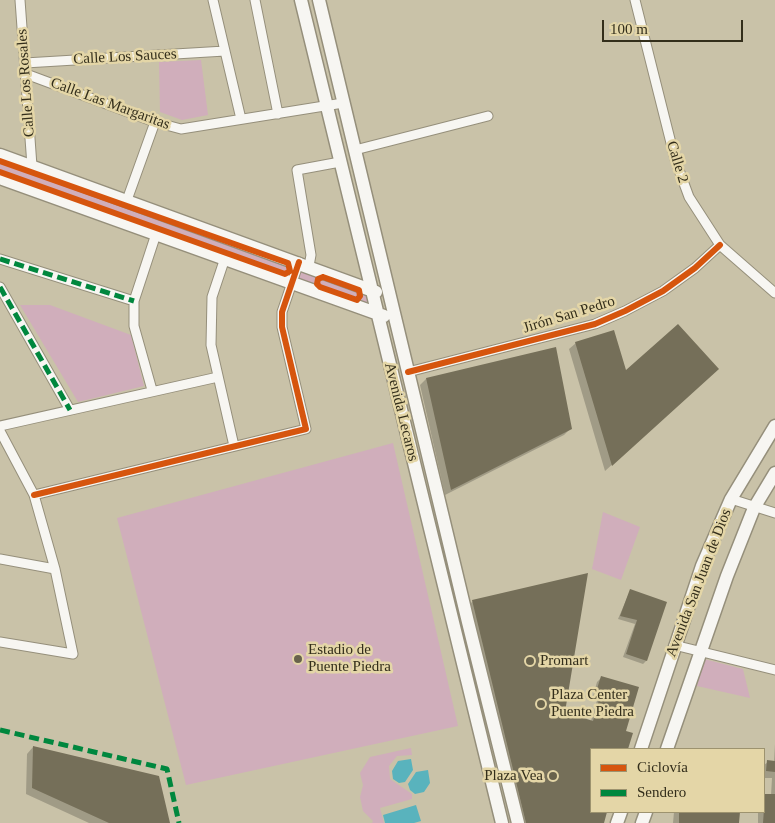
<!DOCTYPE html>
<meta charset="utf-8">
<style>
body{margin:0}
#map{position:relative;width:775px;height:823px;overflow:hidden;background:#c9c2a8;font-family:"Times New Roman",serif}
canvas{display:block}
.legend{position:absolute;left:590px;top:748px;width:175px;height:65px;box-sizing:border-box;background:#e4d6a7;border:1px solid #9d936f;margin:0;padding:6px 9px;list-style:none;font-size:15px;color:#332e1b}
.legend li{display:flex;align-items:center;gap:10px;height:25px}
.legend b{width:25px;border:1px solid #9d936f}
.scale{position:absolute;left:602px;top:20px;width:141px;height:22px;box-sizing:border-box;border:2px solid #332e1b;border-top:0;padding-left:6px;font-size:15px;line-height:18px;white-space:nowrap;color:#332e1b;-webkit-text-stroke:4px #e4d6a7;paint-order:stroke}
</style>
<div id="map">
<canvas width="775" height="823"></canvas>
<ul class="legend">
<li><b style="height:6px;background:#d6550e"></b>Ciclovía</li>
<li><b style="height:6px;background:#00873e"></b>Sendero</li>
</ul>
<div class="scale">100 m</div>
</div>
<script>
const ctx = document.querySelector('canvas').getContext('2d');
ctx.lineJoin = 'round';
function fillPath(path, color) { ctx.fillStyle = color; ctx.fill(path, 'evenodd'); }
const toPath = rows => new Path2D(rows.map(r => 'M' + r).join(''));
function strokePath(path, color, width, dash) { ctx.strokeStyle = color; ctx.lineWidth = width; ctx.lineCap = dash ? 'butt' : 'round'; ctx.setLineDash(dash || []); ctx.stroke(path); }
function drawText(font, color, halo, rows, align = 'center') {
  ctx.font = font + ' "Times New Roman",serif'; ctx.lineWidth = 5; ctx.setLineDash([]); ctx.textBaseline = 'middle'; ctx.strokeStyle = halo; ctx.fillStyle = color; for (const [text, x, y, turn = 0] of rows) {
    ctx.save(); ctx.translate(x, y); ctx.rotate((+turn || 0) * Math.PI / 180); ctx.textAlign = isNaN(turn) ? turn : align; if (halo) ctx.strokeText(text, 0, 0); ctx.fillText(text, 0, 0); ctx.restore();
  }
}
const green = toPath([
 [201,60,208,115,182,120,160,112,159,62],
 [0,159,296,264,291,279,0,174],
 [300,265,370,292,375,311,294,281],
 [20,305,50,305,131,335,144,386,78,402],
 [393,443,458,726,186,785,117,518],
 [603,512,640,527,621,580,592,569],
 [704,659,743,669,750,698,697,686],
 [411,748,412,755,397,756,389,766,390,779,412,794,412,799,380,808,384,823,372,823,373,821,363,811,360,797,363,785,360,773,370,757]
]);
const water = toPath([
 [411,759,413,770,405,782,399,783,393,779,392,771,398,761],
 [428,770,430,783,424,792,415,794,410,790,408,784,416,772],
 [416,805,421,821,414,823,385,823,383,815]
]);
const shadow = toPath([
 [576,343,626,373,711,375,605,471,569,349],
 [426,379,571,428,564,435,445,495,420,385],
 [630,591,665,602,646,661,643,664,623,657,635,624,618,619],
 [473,601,564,713,591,721,598,697,593,696,597,682,601,678,624,731,631,734,626,749,591,749,591,812,606,812,603,823,521,823,468,606],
 [775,744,775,823,758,823,758,812,764,812,764,797,771,795,772,778,764,778,764,765,768,762,774,762],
 [33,747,169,823,89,823,26,794,27,754],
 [674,812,739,812,738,823,673,823]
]);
const building = toPath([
 [678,324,719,369,612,466,575,342,614,330,626,370],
 [556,347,572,429,451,490,426,378],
 [588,573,565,712,593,721,601,693,596,692,601,676,639,687,626,731,633,733,628,749,591,749,591,812,607,812,604,823,526,823,472,600],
 [630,589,667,602,647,661,626,654,637,620,620,616],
 [33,746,159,776,170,823,109,823,32,788],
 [767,760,775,761,775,772,766,771],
 [765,794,775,794,775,823,763,823],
 [679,812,740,812,739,823,679,823]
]);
const street = toPath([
 [20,0,32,166],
 [213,0,241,119],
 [255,0,278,114],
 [635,0,675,159,689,197,720,245,775,293],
 [25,63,225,51],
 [26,74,155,122,181,129,343,103],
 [355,150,488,116],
 [127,200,155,122],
 [225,258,212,297,211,345,234,446],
 [0,259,134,301],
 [309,266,311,255,297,170,340,162],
 [0,287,70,410],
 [408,372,595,324,625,311,663,291,695,268,720,245],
 [152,390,134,326,134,301,156,234],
 [0,426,218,377],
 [0,431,34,495,55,569,73,654,0,642],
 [34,495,306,429,282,327,282,312,299,262],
 [731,499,775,513],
 [0,559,55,569],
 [674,645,775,670]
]);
const secondary = toPath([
 [301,0,502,823],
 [319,0,468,622,518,823],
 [0,155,376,292],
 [0,178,384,316],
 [641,749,702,566,731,499,775,426],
 [667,749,727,576,754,508,775,473],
 [617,823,621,812],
 [642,823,646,812]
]);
const quiet = toPath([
 [0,259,134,301],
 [0,287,70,410],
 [0,730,167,769,179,823]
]);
const cycleway = toPath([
 [0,161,288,263,290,271],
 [0,172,285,274,290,271],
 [323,277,359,290,360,296,357,300,320,287,317,284,318,279,323,277],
 [408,372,595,324,625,311,663,291,695,268,720,245],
 [34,495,306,429,282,327,282,312,299,262]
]);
const markers = [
 [298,659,5,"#68624c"],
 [530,661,5,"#68624c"],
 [541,704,5,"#68624c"],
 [553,776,5,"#68624c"]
];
const streetNames = [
 ["Calle Los Sauces",125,57,-3],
 ["Calle Los Rosales",26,83,-94],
 ["Calle Las Margaritas",110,104,20],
 ["Calle 2",677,162,73],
 ["Jirón San Pedro",569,315,-17],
 ["Avenida Lecaros",401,412,76],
 ["Avenida San Juan de Dios",699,583,-69]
];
const poiNames = [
 ["Estadio de",308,650],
 ["Puente Piedra",308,667],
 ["Promart",540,661],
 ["Plaza Center",551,695],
 ["Puente Piedra",551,712],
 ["Plaza Vea",543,776,"right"]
];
fillPath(green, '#d0aebb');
fillPath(water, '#59b3bd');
fillPath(shadow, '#0003');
fillPath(building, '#756f59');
strokePath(street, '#958f7b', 11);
strokePath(secondary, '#958f7b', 15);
strokePath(street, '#f7f6f2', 9);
strokePath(secondary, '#f7f6f2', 12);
strokePath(quiet, '#00873e', 5, [10, 5]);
strokePath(cycleway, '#d6550e', 6);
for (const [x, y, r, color] of markers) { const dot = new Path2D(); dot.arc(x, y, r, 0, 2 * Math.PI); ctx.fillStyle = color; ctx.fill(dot); strokePath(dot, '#e4d6a7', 2); }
drawText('15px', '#332e1b', '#e4d6a7', streetNames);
drawText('15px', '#332e1b', '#e4d6a7', poiNames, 'left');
</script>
